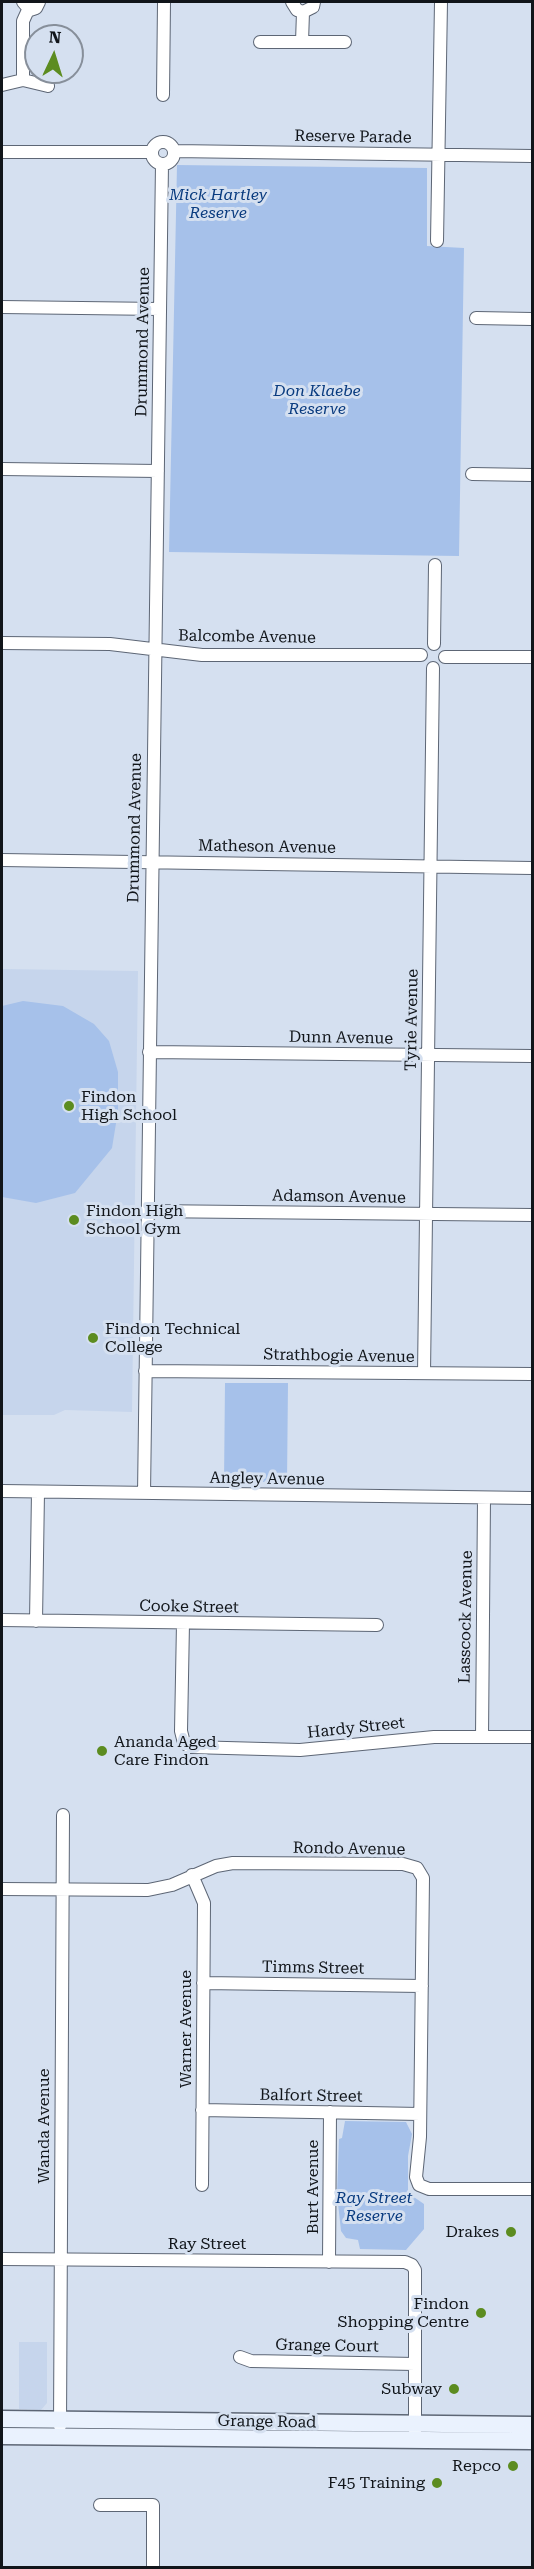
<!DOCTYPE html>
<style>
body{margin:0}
#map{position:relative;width:534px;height:2569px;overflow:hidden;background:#d5e0f0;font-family:"Roboto Serif",serif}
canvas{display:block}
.frame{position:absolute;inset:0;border:3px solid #11151a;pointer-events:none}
.north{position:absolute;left:24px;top:24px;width:60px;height:60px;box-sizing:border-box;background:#d5e0f0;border:2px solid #878f9a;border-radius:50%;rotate:4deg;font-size:16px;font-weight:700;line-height:24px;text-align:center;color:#11151a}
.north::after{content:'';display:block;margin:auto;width:21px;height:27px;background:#5c8c20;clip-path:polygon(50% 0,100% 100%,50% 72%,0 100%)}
</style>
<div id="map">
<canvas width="534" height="2569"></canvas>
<div class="frame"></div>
<div class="north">N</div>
</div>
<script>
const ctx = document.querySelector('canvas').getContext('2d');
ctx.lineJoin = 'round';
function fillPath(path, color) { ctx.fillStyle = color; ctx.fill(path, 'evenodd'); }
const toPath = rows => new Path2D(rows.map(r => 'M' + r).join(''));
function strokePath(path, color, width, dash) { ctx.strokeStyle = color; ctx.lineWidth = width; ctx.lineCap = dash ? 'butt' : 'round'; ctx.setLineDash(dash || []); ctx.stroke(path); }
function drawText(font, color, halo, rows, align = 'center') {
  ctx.font = font + ' "Roboto Serif",serif'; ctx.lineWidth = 6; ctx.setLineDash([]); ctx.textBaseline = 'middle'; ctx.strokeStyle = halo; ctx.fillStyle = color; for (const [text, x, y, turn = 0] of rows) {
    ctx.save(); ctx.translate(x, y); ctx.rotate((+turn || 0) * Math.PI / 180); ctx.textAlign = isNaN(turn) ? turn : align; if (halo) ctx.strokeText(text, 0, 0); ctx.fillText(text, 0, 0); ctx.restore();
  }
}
const built = toPath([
 [2,969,138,971,132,1412,65,1410,54,1415,2,1415],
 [19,2342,47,2342,47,2403,41,2410,19,2409]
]);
const green = toPath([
 [177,165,427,168,427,246,464,248,459,556,169,552],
 [23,1001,63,1006,94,1024,109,1041,118,1072,118,1111,112,1148,75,1193,36,1203,2,1197,2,1006],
 [225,1383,288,1383,287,1482,224,1482],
 [345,2121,406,2122,412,2134,408,2156,408,2193,424,2204,424,2229,406,2250,360,2249,358,2240,346,2238,341,2231,337,2194,339,2139,342,2138]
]);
const minor = toPath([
 [23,2,30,10,36,8,39,2],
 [292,2,297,10,303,12,313,7,314,2],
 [260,42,345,42],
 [302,42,303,12],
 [23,80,23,21,28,10],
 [2,85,23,80,48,86],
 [163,95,164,2],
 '152 153a11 11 0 1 1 22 0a11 11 0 1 1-22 0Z',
 [174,151,532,156],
 [2,152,151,152],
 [437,241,441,2],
 [2,307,160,309],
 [476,318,532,319],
 [2,469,158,471],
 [472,474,532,475],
 [2,643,110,644,202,655,421,655],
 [434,644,435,565],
 [445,657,532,657],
 [2,860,532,868],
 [149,1052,532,1056],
 [146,1211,532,1215],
 [145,1371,532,1374],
 [424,1373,433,668],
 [2,1491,532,1498],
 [144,1493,162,164],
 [2,1620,377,1625],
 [36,1621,38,1492],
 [183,1623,181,1731,184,1743,190,1747,300,1750,434,1737,532,1737],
 [482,1737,484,1498],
 [192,1875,204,1903,202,2185],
 [2,1889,148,1890,172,1885,216,1866,233,1863,403,1864,417,1868,423,1878,420,2137,416,2177,419,2185,429,2189,532,2189],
 [203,1983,422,1986],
 [202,2110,420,2114],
 [2,2259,405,2262,412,2265,415,2270,415,2431],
 [329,2262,330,2112],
 [240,2357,251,2361,415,2364],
 [60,2426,63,1815],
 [100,2505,153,2505,153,2568]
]);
const secondary = toPath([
 [2,2419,532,2425],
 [2,2436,532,2441]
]);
const markers = [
 [69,1106,6,"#5c8c20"],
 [74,1220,6,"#5c8c20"],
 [93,1338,6,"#5c8c20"],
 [102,1751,6,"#5c8c20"],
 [511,2232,6,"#5c8c20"],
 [481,2313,6,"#5c8c20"],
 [454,2389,6,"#5c8c20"],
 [513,2466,6,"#5c8c20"],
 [437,2483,6,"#5c8c20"]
];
const streetNames = [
 ["Reserve Parade",353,137,1],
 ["Drummond Avenue",143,342,-89],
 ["Balcombe Avenue",247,637,1],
 ["Drummond Avenue",135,828,-89],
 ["Matheson Avenue",267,847,1],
 ["Tyrie Avenue",412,1020,-89],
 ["Dunn Avenue",341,1038,1],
 ["Adamson Avenue",339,1197,1],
 ["Strathbogie Avenue",339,1356,1],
 ["Angley Avenue",267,1479,1],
 ["Cooke Street",189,1607,1],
 ["Lasscock Avenue",466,1617,-89],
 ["Hardy Street",356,1728,-6],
 ["Rondo Avenue",349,1849,1],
 ["Timms Street",313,1968,1],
 ["Warner Avenue",186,2029,-90],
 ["Balfort Street",311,2096,1],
 ["Wanda Avenue",44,2126,-90],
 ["Burt Avenue",313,2187,-90],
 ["Ray Street",207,2244],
 ["Grange Court",327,2346,1],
 ["Grange Road",267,2422,1]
];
const parkNames = [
 ["Mick Hartley",218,195],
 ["Reserve",218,213],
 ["Don Klaebe",317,391],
 ["Reserve",317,409],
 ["Ray Street",374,2198],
 ["Reserve",374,2216]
];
const poiNames = [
 ["Findon",81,1097,"left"],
 ["High School",81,1115,"left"],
 ["Findon High",86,1211,"left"],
 ["School Gym",86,1229,"left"],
 ["Findon Technical",105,1329,"left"],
 ["College",105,1347,"left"],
 ["Ananda Aged",114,1742,"left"],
 ["Care Findon",114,1760,"left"],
 ["Drakes",499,2232],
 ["Findon",469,2304],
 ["Shopping Centre",469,2322],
 ["Subway",442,2389],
 ["Repco",501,2466],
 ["F45 Training",425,2483]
];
fillPath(built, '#c6d5ec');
fillPath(green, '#a6c1ea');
strokePath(minor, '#5d6675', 14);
strokePath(secondary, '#5d6675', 19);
strokePath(minor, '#fff', 12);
strokePath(secondary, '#eaf2fe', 16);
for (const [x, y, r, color] of markers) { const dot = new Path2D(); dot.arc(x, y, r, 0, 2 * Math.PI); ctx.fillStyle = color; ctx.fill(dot); strokePath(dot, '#d5e0f0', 2); }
drawText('16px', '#11151a', '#d5e0f0', streetNames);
drawText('italic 16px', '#093b7f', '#d5e0f0', parkNames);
drawText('16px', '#11151a', '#d5e0f0', poiNames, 'right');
</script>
